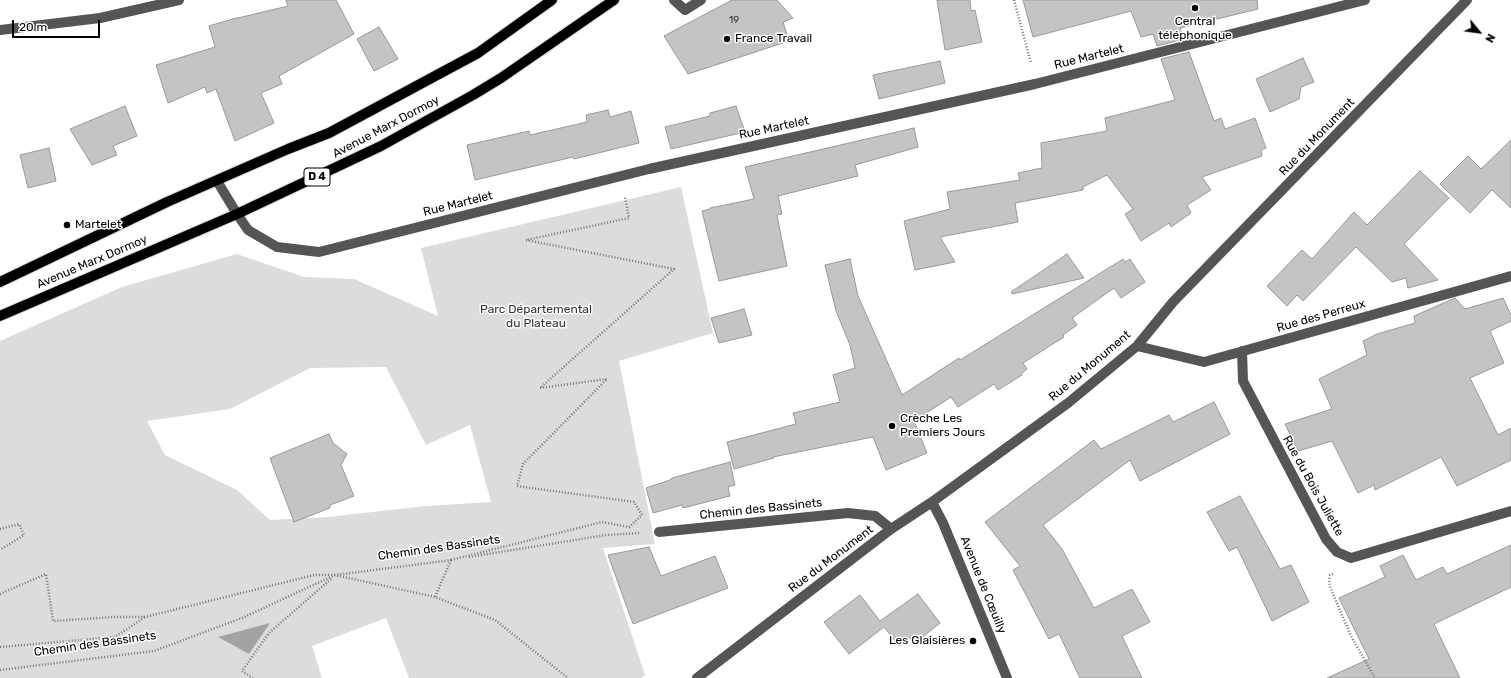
<!DOCTYPE html>
<meta charset="utf-8">
<style>
body{margin:0}
#map{position:relative;width:1511px;height:678px;overflow:hidden;background:#fff;font-family:Rubik,sans-serif}
canvas{display:block}
.north{position:absolute;left:1459px;top:12px;width:40px;height:40px;-webkit-text-stroke:3px #fff;paint-order:stroke;rotate:119deg;font-size:11px;font-weight:700;line-height:16px;text-align:center;color:#000}
.north::after{content:'';display:block;margin:auto;width:14px;height:18px;background:#000;clip-path:polygon(50% 0,100% 100%,50% 72%,0 100%)}
.scale{position:absolute;left:12px;top:20px;width:88px;height:18px;box-sizing:border-box;border:2px solid #000;border-top:0;padding-left:5px;font-size:12px;line-height:14px;white-space:nowrap;color:#000;-webkit-text-stroke:3px #fff;paint-order:stroke}
</style>
<div id="map">
<canvas width="1511" height="678"></canvas>
<div class="north">N</div>
<div class="scale">20 m</div>
</div>
<script>
const ctx = document.querySelector('canvas').getContext('2d');
ctx.lineJoin = 'round';
function fillPath(path, color) { ctx.fillStyle = color; ctx.fill(path, 'evenodd'); }
const toPath = rows => new Path2D(rows.map(r => 'M' + r).join(''));
function strokePath(path, color, width, dash) { ctx.strokeStyle = color; ctx.lineWidth = width; ctx.lineCap = dash ? 'butt' : 'round'; ctx.setLineDash(dash || []); ctx.stroke(path); }
function drawText(font, color, halo, rows, align = 'center') {
  ctx.font = font + ' Rubik,sans-serif'; ctx.lineWidth = 3; ctx.setLineDash([]); ctx.textBaseline = 'middle'; ctx.strokeStyle = halo; ctx.fillStyle = color; for (const [text, x, y, turn = 0] of rows) {
    ctx.save(); ctx.translate(x, y); ctx.rotate((+turn || 0) * Math.PI / 180); ctx.textAlign = isNaN(turn) ? turn : align; if (halo) ctx.strokeText(text, 0, 0); ctx.fillText(text, 0, 0); ctx.restore();
  }
}
const green = toPath([
 [681,187,713,333,619,361,655,544,603,548,645,675,641,678,409,678,386,618,312,646,322,678,0,678,0,341,122,287,237,254,304,277,354,279,438,316,421,248],
 [386,367,426,445,470,425,491,502,426,506,328,517,270,520,237,490,165,455,147,421,230,409,310,368]
]);
const water = toPath([
 [270,623,249,654,218,637]
]);
const building = toPath([
 [286,0,336,0,354,34,279,76,282,84,261,93,274,123,235,141,216,89,207,93,205,87,168,103,156,65,215,47,209,26,236,18,238,18,288,6,286,0],
 [732,0,777,0,793,18,783,22,789,41,688,74,664,36,732,0],
 [937,0,970,0,971,11,975,10,982,42,945,50,937,0],
 [1023,0,1257,0,1258,9,1180,28,1184,39,1157,46,1153,34,1141,37,1131,11,1033,37,1023,0],
 [379,27,398,59,374,71,357,39,379,27],
 [1189,52,1214,121,1221,118,1225,129,1255,118,1266,148,1261,150,1262,156,1202,177,1211,190,1187,205,1191,213,1171,227,1169,223,1141,241,1125,214,1133,209,1107,175,1083,187,1083,190,1015,203,1018,222,940,237,955,262,915,270,904,221,950,209,947,192,1020,180,1018,173,1042,168,1041,143,1107,131,1105,118,1175,100,1161,59,1189,52],
 [1303,58,1314,82,1301,87,1299,99,1270,112,1256,79,1303,58],
 [940,61,945,83,879,99,873,75,940,61],
 [125,106,137,136,113,146,117,155,92,165,70,129,125,106],
 [736,106,745,132,671,149,665,127,710,116,710,113,736,106],
 [608,110,610,117,631,111,639,143,574,159,573,157,475,180,467,145,529,131,530,135,587,122,586,115,608,110],
 [914,128,918,147,855,165,858,176,778,196,782,214,777,215,787,266,719,281,702,211,710,209,710,208,754,199,745,167,914,128],
 [1511,140,1511,208,1492,190,1470,213,1440,184,1468,156,1481,169,1511,140],
 [49,148,56,181,28,188,20,155,49,148],
 [1420,171,1449,198,1404,244,1438,280,1408,288,1406,278,1392,282,1356,247,1303,301,1297,295,1287,306,1267,286,1302,250,1312,259,1354,212,1367,225,1420,171],
 [1067,254,1084,278,1012,294,1011,292,1067,254],
 [850,259,858,296,902,395,959,358,960,360,1123,259,1125,262,1130,259,1145,282,1121,298,1114,288,1072,318,1077,325,1063,335,1064,337,1023,363,1027,369,1021,374,1022,375,998,390,994,384,958,407,951,397,914,421,927,453,886,470,873,437,773,457,774,458,734,469,727,442,796,424,793,413,840,402,833,375,855,368,850,345,836,311,825,265,850,259],
 [1455,298,1465,309,1503,298,1511,315,1511,321,1490,331,1504,363,1470,378,1498,435,1511,428,1511,460,1457,486,1441,457,1375,490,1374,485,1358,493,1332,441,1298,451,1285,424,1332,409,1319,379,1367,355,1363,341,1377,334,1415,323,1414,316,1455,298],
 [744,309,752,335,719,343,711,318,744,309],
 [1214,402,1230,434,1140,481,1130,460,1043,525,1062,549,1094,608,1132,589,1150,622,1122,636,1142,678,1080,678,1059,634,1049,639,1013,570,1020,566,985,522,1094,440,1101,449,1169,415,1173,422,1214,402],
 [329,434,333,443,347,454,341,465,354,496,330,505,330,508,294,522,270,458,329,434],
 [730,462,735,485,728,487,730,496,683,508,682,505,653,513,646,488,670,480,672,478,730,462],
 [1240,496,1280,569,1291,565,1309,602,1272,621,1237,547,1229,551,1207,512,1240,496],
 [1511,545,1511,587,1434,624,1460,678,1327,678,1369,659,1339,598,1385,577,1380,566,1403,555,1416,580,1443,567,1447,574,1511,545],
 [649,547,661,576,715,556,728,588,633,624,608,555,649,547],
 [918,594,940,623,914,644,910,638,899,646,884,627,849,654,824,622,860,595,880,621,918,594]
]);
const path = toPath([
 [1014,0,1031,63],
 [0,529,19,524,24,535,0,550],
 [469,557,606,535,640,533],
 [451,560,602,522,629,527,642,515,634,502,517,486,523,464,607,379,540,388,674,269,526,240,629,218,625,197],
 [451,560,435,597,495,620,568,678],
 [1333,574,1330,575,1329,580,1330,587,1351,636,1375,678],
 [0,594,46,574,53,621,114,617,145,617,314,575,335,575,435,597],
 [0,647,115,637,145,617],
 [0,670,154,651,242,618,335,575,452,560],
 [253,678,242,671,269,633,332,578]
]);
const minor = toPath([
 [674,0,685,10,701,0],
 [0,30,100,18,179,0],
 [217,181,237,214,248,230,277,247,319,252,649,169,1035,84,1365,0],
 [1137,346,1204,362,1511,276],
 [1242,351,1243,381,1326,539,1337,552,1351,558,1511,511],
 [932,502,943,523,1007,678],
 [659,532,848,513,875,516,891,529],
 [697,678,891,529,932,502,1068,403,1137,346,1173,302,1467,0]
]);
const major = toPath([
 [0,282,167,202,288,149,329,133,478,53,552,0],
 [0,316,237,214,381,146,473,95,501,78,614,0]
]);
const markers = [
 [1195,8,4,"#000"],
 [727,39,4,"#000"],
 [67,225,4,"#000"],
 [892,426,4,"#000"],
 [973,641,4,"#000"]
];
const numberNames = [
 ["19",734,20]
];
const shields = [
 [317,177,26]
];
const shieldNames = [
 ["D 4",317,177]
];
const poiNames = [
 ["Central",1195,22,"center"],
 ["téléphonique",1195,36,"center"],
 ["France Travail",735,39],
 ["Martelet",75,225],
 ["Crèche Les",900,419],
 ["Premiers Jours",900,433],
 ["Les Glaisières",965,641,"right"]
];
const streetNames = [
 ["Rue Martelet",1089,57,-14],
 ["Avenue Marx Dormoy",386,127,-28],
 ["Rue Martelet",774,128,-12],
 ["Rue du Monument",1317,137,-46],
 ["Rue Martelet",458,204,-14],
 ["Avenue Marx Dormoy",92,262,-23],
 ["Rue des Perreux",1321,316,-16],
 ["Rue du Monument",1090,366,-40],
 ["Rue du Bois Juliette",1313,486,61],
 ["Chemin des Bassinets",761,509,-6],
 ["Chemin des Bassinets",439,548,-8],
 ["Rue du Monument",831,559,-37],
 ["Avenue de Cœuilly",983,585,68],
 ["Chemin des Bassinets",95,644,-8]
];
const parkNames = [
 ["Parc Départemental",536,310],
 ["du Plateau",536,324]
];
fillPath(green, '#dcdcdc');
fillPath(water, '#a3a3a3');
fillPath(building, '#c4c4c4');
strokePath(building, '#999', 1);
strokePath(major, '#dbdbdb', 12);
strokePath(path, '#777', 2.5, [1, 2]);
strokePath(minor, '#555', 10);
strokePath(major, '#000', 10);
for (const [x, y, r, color] of markers) { const dot = new Path2D(); dot.arc(x, y, r, 0, 2 * Math.PI); ctx.fillStyle = color; ctx.fill(dot); strokePath(dot, '#fff', 1.5); }
drawText('10px', '#313131', null, numberNames);
for (const [x, y, w] of shields) { const box = new Path2D(); box.roundRect(x - w / 2, y - 9, w, 18, 3); ctx.fillStyle = '#fff'; ctx.fill(box); strokePath(box, '#000', 1); }
drawText('bold 11px', '#000', null, shieldNames);
drawText('12px', '#000', '#fff', poiNames, 'left');
drawText('12px', '#000', '#fff', streetNames);
drawText('12px', '#333', '#fff', parkNames);
</script>
